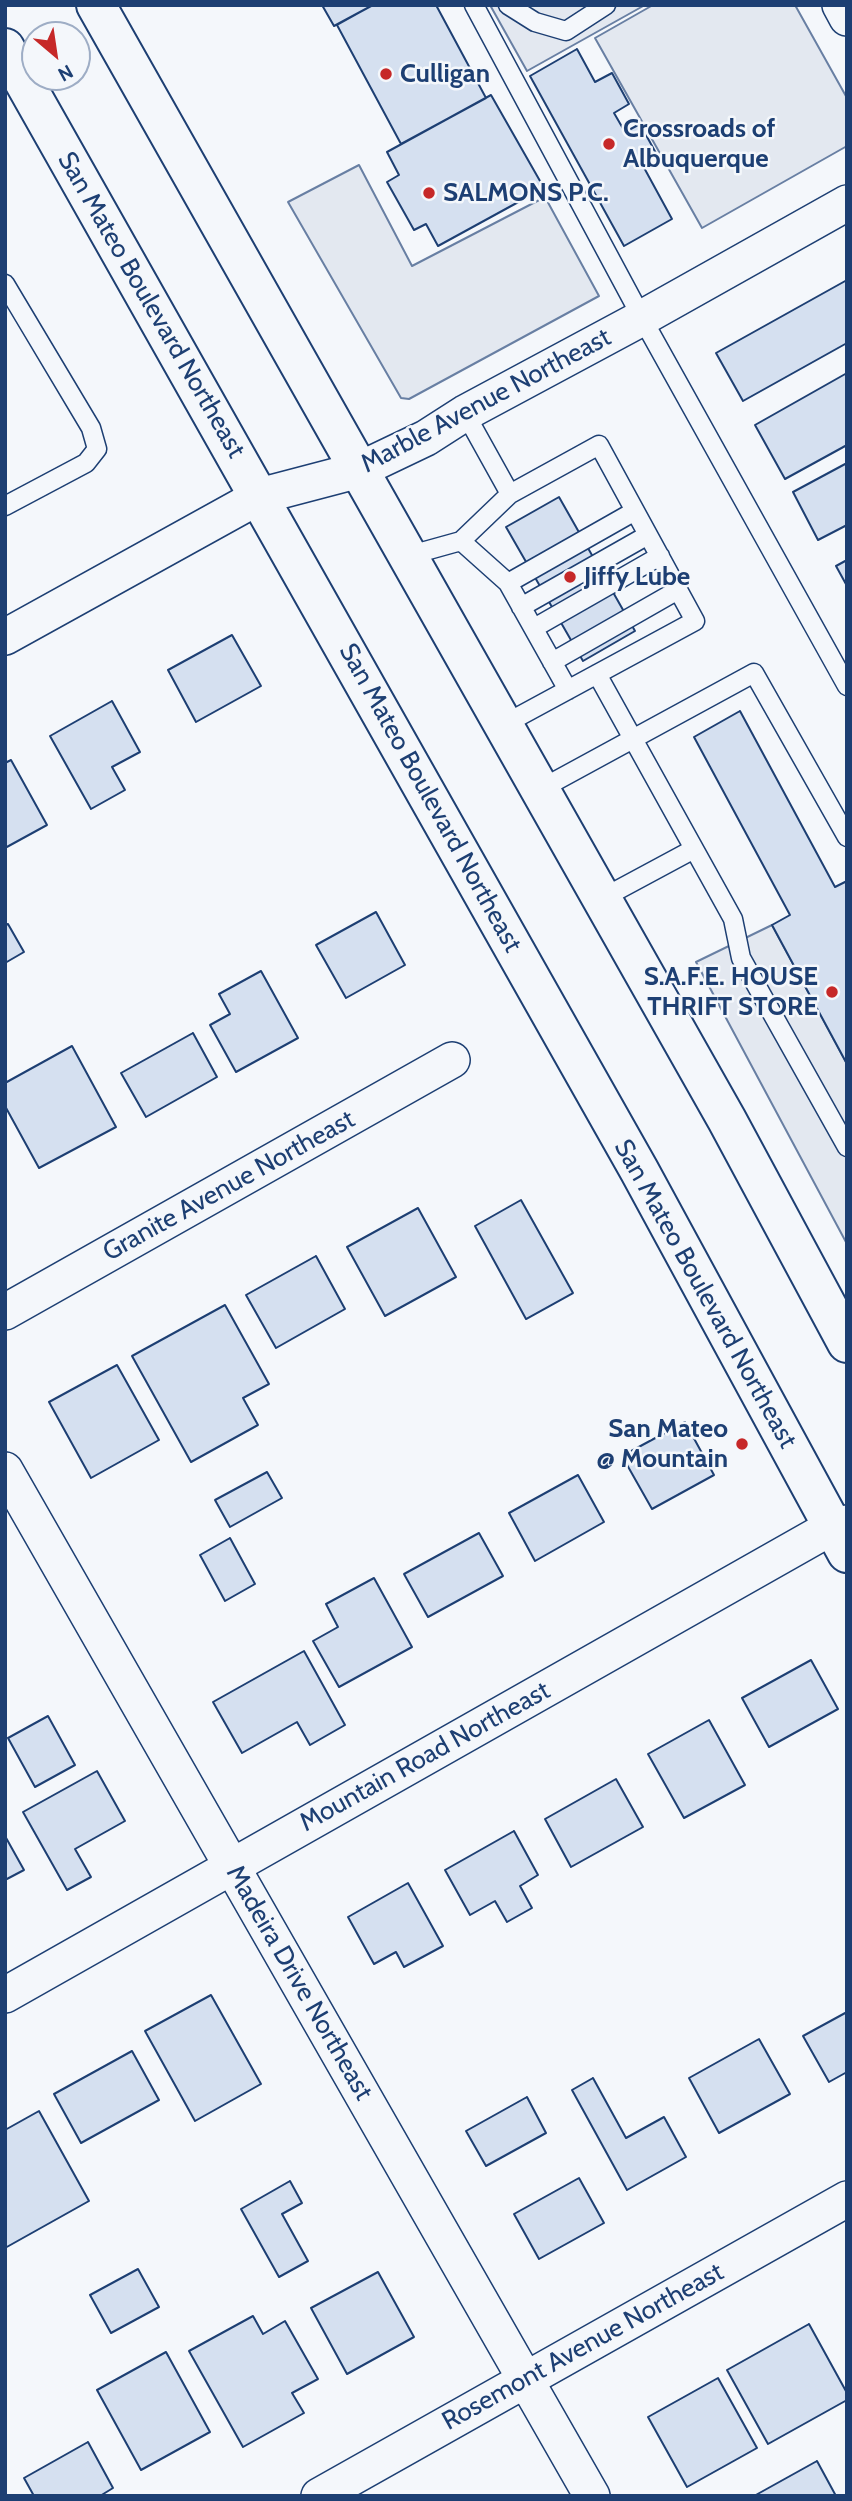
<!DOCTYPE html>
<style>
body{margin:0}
#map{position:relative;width:852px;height:2501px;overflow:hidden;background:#f4f7fb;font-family:Cabin,sans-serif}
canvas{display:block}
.frame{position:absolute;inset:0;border:7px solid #1d3f73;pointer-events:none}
.north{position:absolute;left:21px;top:21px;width:70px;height:70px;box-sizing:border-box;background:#f4f7fb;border:2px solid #9eadc5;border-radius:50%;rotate:151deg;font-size:19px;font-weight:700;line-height:28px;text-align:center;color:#1d3f73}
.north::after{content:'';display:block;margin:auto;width:24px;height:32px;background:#c62828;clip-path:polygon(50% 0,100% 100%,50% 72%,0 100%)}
</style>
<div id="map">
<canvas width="852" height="2501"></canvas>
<div class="frame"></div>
<div class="north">N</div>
</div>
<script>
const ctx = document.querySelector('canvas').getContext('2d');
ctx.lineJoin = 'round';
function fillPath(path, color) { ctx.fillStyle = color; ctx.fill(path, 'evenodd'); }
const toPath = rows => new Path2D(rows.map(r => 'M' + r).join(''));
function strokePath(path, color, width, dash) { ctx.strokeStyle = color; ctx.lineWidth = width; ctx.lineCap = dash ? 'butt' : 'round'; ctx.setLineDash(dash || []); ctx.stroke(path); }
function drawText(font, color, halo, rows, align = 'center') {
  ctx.font = font + ' Cabin,sans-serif'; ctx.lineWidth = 5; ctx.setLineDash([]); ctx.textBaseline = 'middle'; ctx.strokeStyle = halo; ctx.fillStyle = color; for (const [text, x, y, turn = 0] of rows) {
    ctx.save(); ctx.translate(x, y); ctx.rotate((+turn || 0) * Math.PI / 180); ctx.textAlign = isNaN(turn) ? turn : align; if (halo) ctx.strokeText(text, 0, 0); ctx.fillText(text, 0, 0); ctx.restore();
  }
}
const parking = toPath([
 [490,5,645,5,527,71,490,5],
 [653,5,795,5,847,98,847,146,702,228,595,38,653,5],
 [359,165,412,266,545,197,599,296,409,399,401,398,288,202,359,165],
 [772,925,847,1064,847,1244,696,962,772,925]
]);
const building = toPath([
 [322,5,373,5,334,26,322,5],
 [373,5,436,5,486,98,401,144,337,25,373,5],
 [577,49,595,82,612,73,629,104,614,113,625,132,640,124,657,155,642,164,672,219,624,246,530,76,577,49],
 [491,95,544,188,438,246,426,224,414,230,387,182,399,175,387,152,491,95],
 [847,280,847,343,743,401,716,353,847,280],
 [847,373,847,445,785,479,755,425,847,373],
 [847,463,847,525,818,540,793,492,847,463],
 [559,497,635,631,583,661,506,527,559,497],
 [847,560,847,586,836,566,847,560],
 [232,635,261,686,196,722,168,670,232,635],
 [112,701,140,752,112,767,125,790,91,809,50,736,112,701],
 [740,711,835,887,847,881,847,1064,772,925,790,915,694,737,740,711],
 [11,760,47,825,5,848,5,763,11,760],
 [376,912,405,965,346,998,316,945,376,912],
 [8,924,24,952,5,963,5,925,8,924],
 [261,971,298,1038,236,1072,210,1025,230,1014,219,994,261,971],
 [193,1033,217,1077,146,1117,121,1073,193,1033],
 [72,1046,116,1127,39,1168,5,1106,5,1083,72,1046],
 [521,1200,573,1293,526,1319,475,1226,521,1200],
 [418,1208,456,1277,385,1316,347,1247,418,1208],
 [316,1256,345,1309,276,1348,246,1295,316,1256],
 [225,1305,269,1384,243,1398,258,1425,191,1462,132,1356,225,1305],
 [117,1365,159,1440,91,1478,49,1402,117,1365],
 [685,1422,714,1475,652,1509,622,1456,685,1422],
 [267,1472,282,1498,230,1527,215,1500,267,1472],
 [578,1475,604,1522,535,1561,509,1513,578,1475],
 [479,1533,503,1576,428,1617,404,1574,479,1533],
 [230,1538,255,1584,225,1601,200,1555,230,1538],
 [374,1578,412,1647,339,1687,313,1641,338,1627,326,1604,374,1578],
 [304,1651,345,1725,310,1745,297,1722,242,1753,213,1702,304,1651],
 [811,1660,838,1709,769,1747,742,1698,811,1660],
 [48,1716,75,1765,35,1787,8,1738,48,1716],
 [709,1720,745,1785,684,1818,648,1754,709,1720],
 [97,1771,125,1821,75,1849,91,1877,67,1890,23,1812,97,1771],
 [616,1779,643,1827,571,1867,545,1819,616,1779],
 [514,1831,538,1875,520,1886,532,1908,507,1922,495,1901,470,1915,445,1870,514,1831],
 [5,1836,24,1870,5,1880,5,1836],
 [408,1883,443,1946,404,1967,396,1952,374,1964,348,1917,408,1883],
 [211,1995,261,2084,195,2121,145,2031,211,1995],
 [847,2012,847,2072,829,2082,803,2036,847,2012],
 [759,2039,790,2094,719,2133,689,2078,759,2039],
 [132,2051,159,2100,81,2143,54,2094,132,2051],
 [593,2078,626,2138,664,2117,686,2157,627,2190,572,2090,593,2078],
 [527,2097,546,2133,486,2166,466,2131,527,2097],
 [39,2111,89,2201,5,2248,5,2130,39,2111],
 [579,2178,604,2223,539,2259,514,2214,579,2178],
 [290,2181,302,2203,282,2214,308,2261,279,2277,241,2209,290,2181],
 [138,2269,159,2307,111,2333,90,2295,138,2269],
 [378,2272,414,2337,347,2374,311,2308,378,2272],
 [253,2316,263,2334,285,2321,318,2379,292,2393,304,2413,243,2447,189,2351,253,2316],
 [809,2324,847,2393,847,2400,768,2444,727,2370,809,2324],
 [166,2352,210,2432,141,2470,97,2390,166,2352],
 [718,2378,757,2448,687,2487,648,2417,718,2378],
 [88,2442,113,2488,100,2496,34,2496,24,2478,88,2442],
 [817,2461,836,2496,754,2496,817,2461]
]);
const service = toPath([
 [474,5,642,318,847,686],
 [508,5,535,22,566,31,606,5],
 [5,284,91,428,97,449,86,463,5,506],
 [465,413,510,494],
 [461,541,508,583,568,690],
 [407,556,461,541,510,494,599,445,695,621,503,725],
 [508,583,635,511],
 [521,607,648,535],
 [534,628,660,556],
 [552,662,678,590],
 [597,674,733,919,741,958,847,1147],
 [539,790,754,673,847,837],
 [601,899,694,849]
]);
const minor = toPath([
 [840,5,847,18],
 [5,637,260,496,359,470,426,438,465,413,642,318,847,203],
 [5,1312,452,1060],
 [5,1470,592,2496],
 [5,1995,832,1527,847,1523],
 [319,2496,847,2199]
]);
const secondary = toPath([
 [96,5,727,1120,847,1343],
 [5,48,639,1170,847,1553]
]);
const markers = [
 [386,74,7,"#c62828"],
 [609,144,7,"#c62828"],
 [429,193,7,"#c62828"],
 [570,577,7,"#c62828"],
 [832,992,7,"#c62828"],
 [742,1444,7,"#c62828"]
];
const poiNames = [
 ["Culligan",400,74],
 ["Crossroads of",623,129],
 ["Albuquerque",623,159],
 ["SALMONS P.C.",443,193],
 ["Jiffy Lube",584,577],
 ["S.A.F.E. HOUSE",818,977,"right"],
 ["THRIFT STORE",818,1007,"right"],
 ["San Mateo",728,1429,"right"],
 ["@ Mountain",728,1459,"right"]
];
const streetNames = [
 ["San Mateo Boulevard Northeast",151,305,60],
 ["Marble Avenue Northeast",486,401,-28],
 ["San Mateo Boulevard Northeast",430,798,61],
 ["Granite Avenue Northeast",229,1186,-29],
 ["San Mateo Boulevard Northeast",705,1294,61],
 ["Mountain Road Northeast",425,1757,-29],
 ["Madeira Drive Northeast",299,1983,60],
 ["Rosemont Avenue Northeast",583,2347,-29]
];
fillPath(parking, '#e3e8f0');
strokePath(parking, '#687fa3', 2);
fillPath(building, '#d5e0f0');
strokePath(building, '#1d3f73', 2);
strokePath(service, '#1d3f73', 21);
strokePath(minor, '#1d3f73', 38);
strokePath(secondary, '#1d3f73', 42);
strokePath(service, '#f4f7fb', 18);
strokePath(minor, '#f4f7fb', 35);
strokePath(secondary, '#f4f7fb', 38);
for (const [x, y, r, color] of markers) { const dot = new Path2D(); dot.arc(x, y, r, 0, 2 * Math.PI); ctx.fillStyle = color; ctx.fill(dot); strokePath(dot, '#f4f7fb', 2.5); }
drawText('bold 26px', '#1d3f73', '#f4f7fb', poiNames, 'left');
drawText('26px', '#1d3f73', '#f4f7fb', streetNames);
</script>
